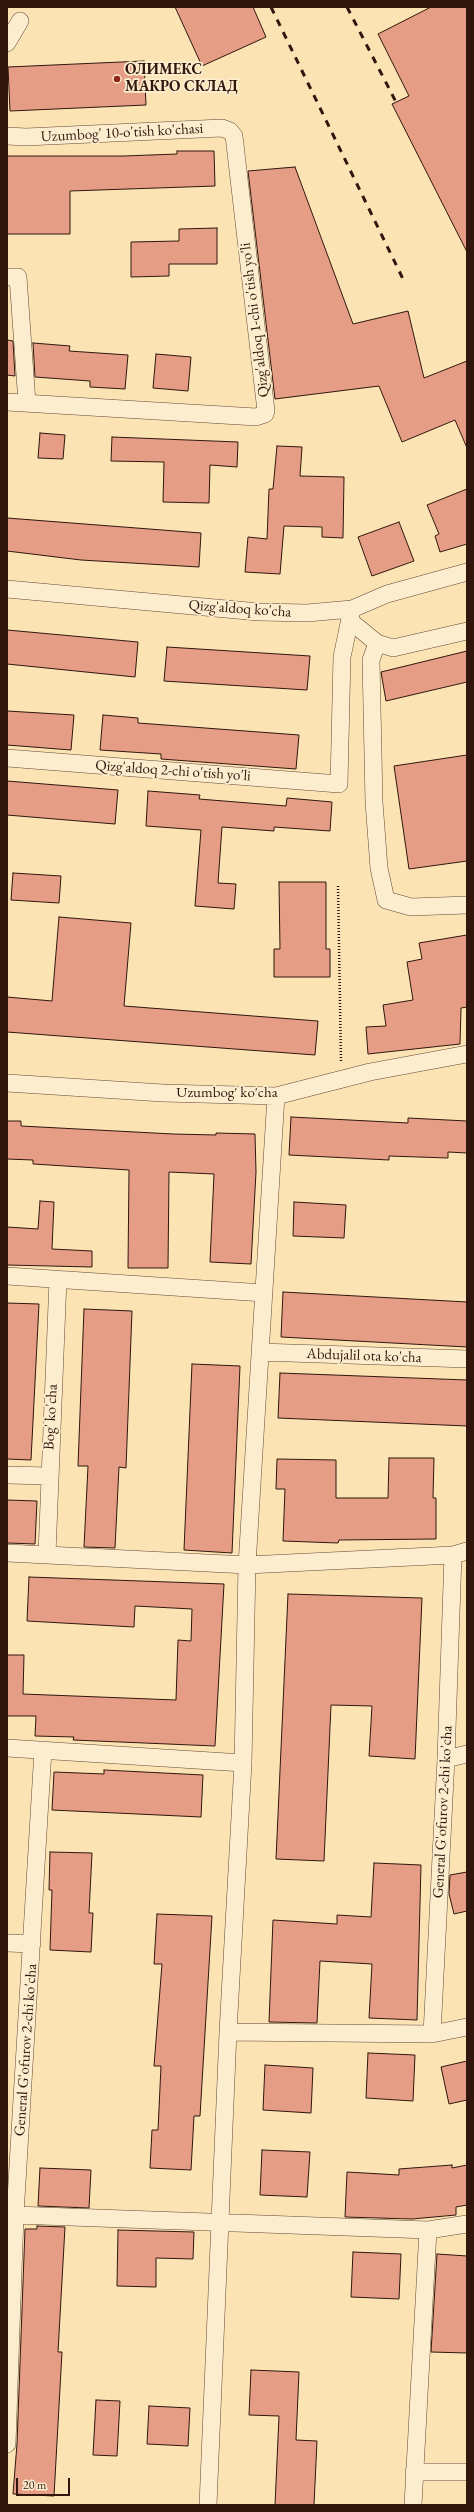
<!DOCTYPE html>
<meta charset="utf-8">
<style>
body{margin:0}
#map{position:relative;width:474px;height:2512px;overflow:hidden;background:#fbe3b4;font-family:"EB Garamond",serif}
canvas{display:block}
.frame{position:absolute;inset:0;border:8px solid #30160d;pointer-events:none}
.scale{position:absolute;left:16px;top:2478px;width:54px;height:18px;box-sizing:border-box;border:2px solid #30160d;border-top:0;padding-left:5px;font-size:12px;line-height:14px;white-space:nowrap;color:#30160d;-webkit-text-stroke:3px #fcedce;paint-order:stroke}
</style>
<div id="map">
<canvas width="474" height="2512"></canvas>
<div class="frame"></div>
<div class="scale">20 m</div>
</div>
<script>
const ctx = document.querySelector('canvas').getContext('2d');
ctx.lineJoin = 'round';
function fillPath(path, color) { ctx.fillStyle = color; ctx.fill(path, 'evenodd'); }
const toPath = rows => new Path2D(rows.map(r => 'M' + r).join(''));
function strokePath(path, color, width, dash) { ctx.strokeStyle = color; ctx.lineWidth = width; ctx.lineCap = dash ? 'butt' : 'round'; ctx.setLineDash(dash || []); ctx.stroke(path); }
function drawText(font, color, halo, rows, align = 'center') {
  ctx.font = font + ' "EB Garamond",serif'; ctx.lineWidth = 3.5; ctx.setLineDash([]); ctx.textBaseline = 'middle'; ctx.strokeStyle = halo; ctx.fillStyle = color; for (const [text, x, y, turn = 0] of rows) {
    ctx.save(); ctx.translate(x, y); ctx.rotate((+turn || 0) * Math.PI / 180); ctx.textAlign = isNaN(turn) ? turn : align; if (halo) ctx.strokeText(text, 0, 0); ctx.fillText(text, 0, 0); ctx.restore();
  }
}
const building = toPath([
 [175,7,253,7,266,37,202,66,175,7],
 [431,7,467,7,467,252,392,104,409,96,378,34,431,7],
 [144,61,146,105,10,111,8,67,144,61],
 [177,151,214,151,215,186,70,191,70,234,7,234,7,156,124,156,177,154,177,151],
 [295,167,353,324,408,311,424,378,467,361,467,448,455,420,402,442,379,386,275,399,248,171,295,167],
 [217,228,217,264,169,264,169,276,131,277,131,242,179,241,179,229,217,228],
 [7,340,13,341,15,376,7,375,7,340],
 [33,343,70,346,69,351,128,355,125,389,90,387,90,381,35,377,33,343],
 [156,354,191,357,188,391,153,388,156,354],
 [40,433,65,435,63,459,38,458,40,433],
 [112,437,238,442,237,467,210,465,209,503,163,502,164,462,111,461,112,437],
 [277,446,302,447,300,476,344,477,343,538,322,537,322,527,284,526,280,574,245,572,248,537,267,539,269,489,273,489,277,446],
 [467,489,467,544,440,552,435,536,439,534,427,505,467,489],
 [7,518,201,533,199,567,81,560,7,551,7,518],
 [399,522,414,561,372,576,358,537,399,522],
 [7,630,138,642,135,677,7,664,7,630],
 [167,647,310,656,307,690,164,681,167,647],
 [467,651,467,682,386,701,381,672,467,651],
 [7,711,74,715,71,750,7,745,7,711],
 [103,715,138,718,138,723,299,735,296,769,161,759,161,754,100,750,103,715],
 [467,755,467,861,409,869,394,766,467,755],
 [7,781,118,790,115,824,7,815,7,781],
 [148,791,200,795,199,799,286,806,287,798,332,802,330,831,274,827,274,831,222,827,218,883,236,884,234,909,195,906,201,830,146,826,148,791],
 [13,873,61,876,59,903,11,900,13,873],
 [279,882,326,882,326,949,330,949,330,977,274,977,274,949,280,949,279,882],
 [59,917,131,923,124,1006,318,1021,315,1055,7,1032,7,997,52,1001,59,917],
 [467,935,467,1007,461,1008,460,1044,368,1054,366,1027,386,1026,383,1005,413,1000,407,962,422,959,419,943,467,935],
 [291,1117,408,1123,408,1118,467,1121,467,1153,448,1152,448,1158,389,1156,389,1160,289,1155,291,1117],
 [7,1121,21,1121,21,1126,173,1134,216,1135,216,1133,255,1134,256,1172,251,1264,210,1262,214,1174,169,1172,168,1268,128,1268,129,1170,33,1164,33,1160,7,1159,7,1121],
 [40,1201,54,1202,52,1249,92,1251,92,1267,7,1265,7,1227,38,1229,40,1201],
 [294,1202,346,1205,344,1238,293,1236,294,1202],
 [283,1292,467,1302,467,1347,281,1337,283,1292],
 [7,1303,39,1304,31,1460,7,1459,7,1303],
 [84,1309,132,1311,126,1468,119,1467,115,1548,84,1547,88,1466,78,1466,84,1309],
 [192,1364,240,1366,232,1553,184,1550,192,1364],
 [280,1373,467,1380,467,1426,278,1418,280,1373],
 [389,1458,434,1458,433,1498,436,1498,436,1539,339,1540,338,1543,283,1541,285,1489,276,1489,277,1459,336,1460,336,1498,388,1498,389,1458],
 [7,1500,37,1501,35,1544,7,1543,7,1500],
 [29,1577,224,1584,215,1746,73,1740,74,1737,35,1736,36,1716,7,1716,7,1655,24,1655,23,1694,176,1700,178,1640,191,1641,192,1609,135,1606,134,1627,27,1621,29,1577],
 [288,1594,422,1598,415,1759,369,1756,372,1706,331,1705,324,1861,276,1859,288,1594],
 [104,1770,203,1775,201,1817,52,1810,54,1772,104,1774,104,1770],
 [50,1852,92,1853,89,1913,93,1913,91,1952,50,1950,52,1890,49,1890,50,1852],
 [374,1863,421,1865,417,2020,369,2018,372,1964,320,1961,317,2023,269,2022,273,1920,337,1924,337,1915,371,1917,374,1863],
 [467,1872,467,1911,454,1914,449,1894,450,1875,467,1872],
 [157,1914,212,1916,200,2116,194,2116,191,2170,150,2168,152,2130,158,2130,161,2066,154,2066,162,1964,154,1964,157,1914],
 [368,2053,415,2055,413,2101,366,2098,368,2053],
 [467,2061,467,2100,449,2104,441,2067,467,2061],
 [265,2065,313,2068,311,2113,263,2110,265,2065],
 [262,2150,310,2152,307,2197,260,2195,262,2150],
 [452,2165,452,2168,467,2165,467,2205,456,2207,456,2215,412,2219,345,2217,347,2172,399,2175,399,2169,452,2165],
 [40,2168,91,2170,89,2208,38,2206,40,2168],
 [37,2226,65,2227,58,2352,62,2352,54,2496,13,2494,17,2444,25,2229,37,2229,37,2226],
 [118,2230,194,2232,193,2259,156,2258,156,2287,117,2286,118,2230],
 [353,2252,401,2254,399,2299,351,2297,353,2252],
 [437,2254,467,2256,467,2353,431,2352,437,2254],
 [251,2370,299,2372,296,2440,317,2441,314,2505,275,2505,279,2416,249,2415,251,2370],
 [96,2400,120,2401,117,2456,93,2455,96,2400],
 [149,2406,190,2408,188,2446,147,2444,149,2406]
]);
const path = toPath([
 [338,886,341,1063]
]);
const minor = toPath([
 [7,43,20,21],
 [7,136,26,137,222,128,230,131,234,136,266,411,265,414,256,417,7,402],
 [7,277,18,277,27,403],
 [7,589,259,612,307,613,352,609,387,594,467,572],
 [350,621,377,643,393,648,467,631],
 [377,643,371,660,374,802,379,868,386,900,411,907,467,905],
 [7,758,339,784,342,657,352,609],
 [7,1083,163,1093,276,1096,370,1072,467,1054],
 [7,1276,264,1293],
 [260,1352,467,1359],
 [7,1475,49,1476],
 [7,1553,247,1565,453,1555,467,1551],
 [47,1554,58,1279],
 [7,1748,243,1763],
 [446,1759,467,1754],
 [7,1943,32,1944],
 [228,2032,432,2034,467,2027],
 [432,2034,446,1759,453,1555],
 [15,2215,428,2230,467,2224],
 [7,2444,15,2215,43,1750],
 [414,2472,467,2472],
 [208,2505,228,2032,243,1763,247,1565,276,1096],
 [413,2505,428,2230]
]);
const rail = toPath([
 [271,7,403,279],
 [347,7,396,102]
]);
const markers = [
 [117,79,4,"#8f2418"]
];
const poiNames = [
 ["ОЛИМЕКС",125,70],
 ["МАКРО СКЛАД",125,87]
];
const streetNames = [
 ["Uzumbog' 10-o'tish ko'chasi",122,133,-3],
 ["Qizg'aldoq 1-chi o'tish yo'li",255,320,-97],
 ["Qizg'aldoq ko'cha",240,609,4],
 ["Qizg'aldoq 2-chi o'tish yo'li",173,771,4],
 ["Uzumbog' ko'cha",227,1093],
 ["Abdujalil ota ko'cha",364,1356,2],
 ["Bog' ko'cha",51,1417,-87],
 ["General G'ofurov 2-chi ko'cha",443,1812,-87],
 ["General G'ofurov 2-chi ko'cha",26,2050,-86]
];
fillPath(building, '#e59e85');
strokePath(building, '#30160d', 1);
strokePath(minor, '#634937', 18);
strokePath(path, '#30160d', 2.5, [1, 2]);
strokePath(minor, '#fcedce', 17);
strokePath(rail, '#30160d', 3, [7, 7]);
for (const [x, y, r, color] of markers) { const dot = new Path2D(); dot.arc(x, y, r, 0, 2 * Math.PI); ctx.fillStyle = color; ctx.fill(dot); strokePath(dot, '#fcedce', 1.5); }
drawText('bold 15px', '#30160d', '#fcedce', poiNames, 'left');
drawText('15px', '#30160d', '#fcedce', streetNames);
</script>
